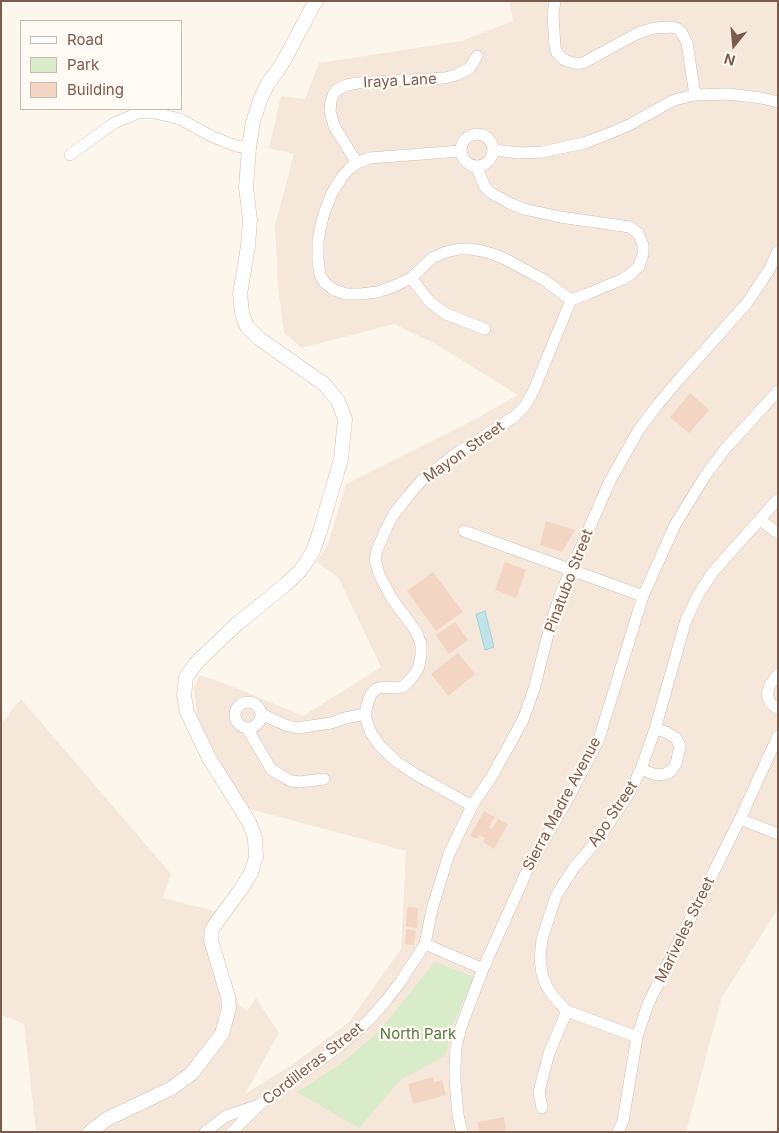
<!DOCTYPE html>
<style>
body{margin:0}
#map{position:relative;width:779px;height:1133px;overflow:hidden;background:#fdf6ec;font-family:Inter,sans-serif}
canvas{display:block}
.frame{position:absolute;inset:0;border:2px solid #7a5c4d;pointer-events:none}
.legend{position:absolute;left:20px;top:20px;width:162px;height:90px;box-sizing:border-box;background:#fffaf3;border:1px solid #cabbb1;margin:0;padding:6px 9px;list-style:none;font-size:15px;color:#7a5c4d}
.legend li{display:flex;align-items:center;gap:10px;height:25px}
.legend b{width:25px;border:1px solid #cabbb1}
.north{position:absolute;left:709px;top:20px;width:50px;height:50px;-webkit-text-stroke:4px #fffaf3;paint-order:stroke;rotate:197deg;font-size:14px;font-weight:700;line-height:20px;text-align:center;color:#7a5c4d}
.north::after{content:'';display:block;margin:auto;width:18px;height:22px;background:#7a5c4d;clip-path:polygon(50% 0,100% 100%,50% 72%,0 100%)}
</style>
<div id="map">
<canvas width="779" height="1133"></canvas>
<div class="frame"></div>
<ul class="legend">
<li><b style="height:6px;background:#fff"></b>Road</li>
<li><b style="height:14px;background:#d8ecc9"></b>Park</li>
<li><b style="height:14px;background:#f3d5c3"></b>Building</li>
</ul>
<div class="north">N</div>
</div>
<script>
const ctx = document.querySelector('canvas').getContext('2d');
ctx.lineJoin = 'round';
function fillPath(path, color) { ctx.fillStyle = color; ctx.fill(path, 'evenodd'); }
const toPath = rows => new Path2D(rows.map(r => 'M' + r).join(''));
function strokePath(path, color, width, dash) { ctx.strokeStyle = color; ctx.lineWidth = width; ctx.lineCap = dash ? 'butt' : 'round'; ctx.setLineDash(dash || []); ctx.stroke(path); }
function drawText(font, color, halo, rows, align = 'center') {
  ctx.font = font + ' Inter,sans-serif'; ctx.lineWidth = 4.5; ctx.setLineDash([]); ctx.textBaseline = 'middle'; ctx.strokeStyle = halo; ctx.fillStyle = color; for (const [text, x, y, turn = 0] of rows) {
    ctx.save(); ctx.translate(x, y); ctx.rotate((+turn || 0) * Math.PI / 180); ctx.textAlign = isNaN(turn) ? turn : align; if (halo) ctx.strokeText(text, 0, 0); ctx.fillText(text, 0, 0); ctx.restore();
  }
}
const residential = toPath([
 [509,1,778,1,778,909,722,997,686,1132,36,1132,24,1024,1,1015,1,724,21,699,171,874,163,898,226,914,214,932,239,1005,247,1011,256,998,279,1033,245,1094,293,1064,349,1022,401,949,406,851,250,809,223,769,197,716,194,688,200,675,241,690,303,716,381,667,338,577,316,562,328,544,346,484,466,424,518,395,437,345,394,324,302,348,284,333,278,287,275,225,294,154,269,148,281,96,305,99,319,63,461,41,513,21]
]);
const green = toPath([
 [435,962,474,977,451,1029,446,1055,400,1080,359,1128,297,1092,342,1063,380,1030]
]);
const water = toPath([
 [485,611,494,647,485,650,476,614,485,611]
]);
const building = toPath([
 [690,393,709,410,689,433,670,417],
 [546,521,575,530,562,552,540,545],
 [505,562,526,570,516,598,495,590],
 [433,572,463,612,436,631,407,591],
 [455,622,468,640,449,654,436,635],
 [458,653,475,674,448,696,431,674],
 [484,811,495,817,489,827,492,829,498,819,508,824,494,849,483,842,485,838,479,835,477,839,470,836],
 [407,907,418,908,417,928,406,927],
 [406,929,416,931,414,945,405,944],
 [433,1077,434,1082,442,1080,446,1095,413,1104,408,1084],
 [504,1117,506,1132,479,1132,478,1122]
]);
const minor = toPath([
 [555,1,553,14,555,48,557,53,563,59,570,62,578,64,585,62,638,33,654,28,672,27,678,29,682,33,687,43,695,95],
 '461 150a16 16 0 1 1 32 0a16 16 0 1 1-32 0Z',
 [493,150,520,153,542,152,584,143,603,136,629,125,674,100,695,95,729,94,761,98,778,102],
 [461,151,370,158,357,163,349,169,342,177,332,193,324,213,320,229,318,242,318,261,320,275,325,283,334,290,346,294,361,294,377,292,392,287,411,278,432,258,446,252,459,249,471,249,482,251,496,255,509,261,544,280,571,300],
 [70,155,114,123,138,113,155,113,180,119,213,137,236,146,249,148],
 [357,163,334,126,330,111,331,101,334,93,337,90,347,85,357,83,445,78,456,75,470,68,477,56],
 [411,278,430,302,446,314,485,329],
 [760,520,778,533],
 [464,531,643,596],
 [778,674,770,685,767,694,770,703,778,709],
 '235 715a13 13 0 1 1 26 0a13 13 0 1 1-26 0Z',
 [261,714,288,726,297,728,331,723,345,718,365,714],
 [247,728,271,769,282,776,291,781,300,782,324,779],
 [641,769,656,775,665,774,671,771,676,764,680,746,676,738,666,732,655,729],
 [472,806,415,774,397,762,380,746,371,733,367,722,365,714,367,705,371,694,376,689,383,687,396,688,402,687,406,684,414,675,419,666,421,655,421,644,416,631,392,599,379,574,375,560,377,550,386,529,394,514,408,496,421,481,454,455,514,417,525,406,533,392,571,300,587,294,623,279,631,274,639,266,643,254,643,245,638,233,630,227,560,217,524,209,511,204,491,193,485,187,476,166],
 [740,819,778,834],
 [425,944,483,969],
 [637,1037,567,1011,553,996,546,985,542,974,540,959,542,939,556,896,573,869,600,837,630,792,641,769,655,729,686,620,698,595,713,572,778,499],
 [542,1108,539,1092,549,1053,567,1011],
 [205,1132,226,1116,256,1106],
 [232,1132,259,1105,340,1046,369,1020,385,1002,401,981,425,944,432,909,449,854,472,806,492,776,523,720,534,689,551,623,561,593,609,483,638,431,659,403,681,377,747,303,769,270,778,251],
 [462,1132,458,1115,455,1081,455,1067,456,1047,461,1027,483,969,526,873,570,795,599,739,643,596,675,525,705,476,726,448,778,391],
 [618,1132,623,1121,637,1037,648,1004,740,819,778,736]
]);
const tertiary = toPath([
 [90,1132,107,1119,172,1088,192,1073,222,1034,229,1008,228,997,211,940,212,929,241,889,251,873,256,857,255,838,249,822,209,758,187,712,184,696,186,677,197,662,237,624,285,585,301,570,313,551,320,531,341,459,345,419,338,401,324,384,261,340,247,327,242,313,240,294,248,246,250,220,246,187,249,148,253,122,260,100,268,83,278,70,288,53,314,4,317,1]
]);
const streetNames = [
 ["Iraya Lane",400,81,-3],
 ["Mayon Street",464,452,-35],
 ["Pinatubo Street",569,581,-69],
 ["Sierra Madre Avenue",562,804,-62],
 ["Apo Street",613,814,-56],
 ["Mariveles Street",685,930,-64],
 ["Cordilleras Street",313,1064,-38]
];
const parkNames = [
 ["North Park",418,1034]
];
fillPath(residential, '#f5e8da');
fillPath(green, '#d8ecc9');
fillPath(water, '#bfe3e8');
strokePath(water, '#a5d3da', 1);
fillPath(building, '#f3d5c3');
strokePath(minor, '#d1beb0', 12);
strokePath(tertiary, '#d1beb0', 15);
strokePath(minor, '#fff', 11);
strokePath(tertiary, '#fff', 14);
drawText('15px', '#7a5c4d', '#fffaf3', streetNames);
drawText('15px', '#537a41', '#fffaf3', parkNames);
</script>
